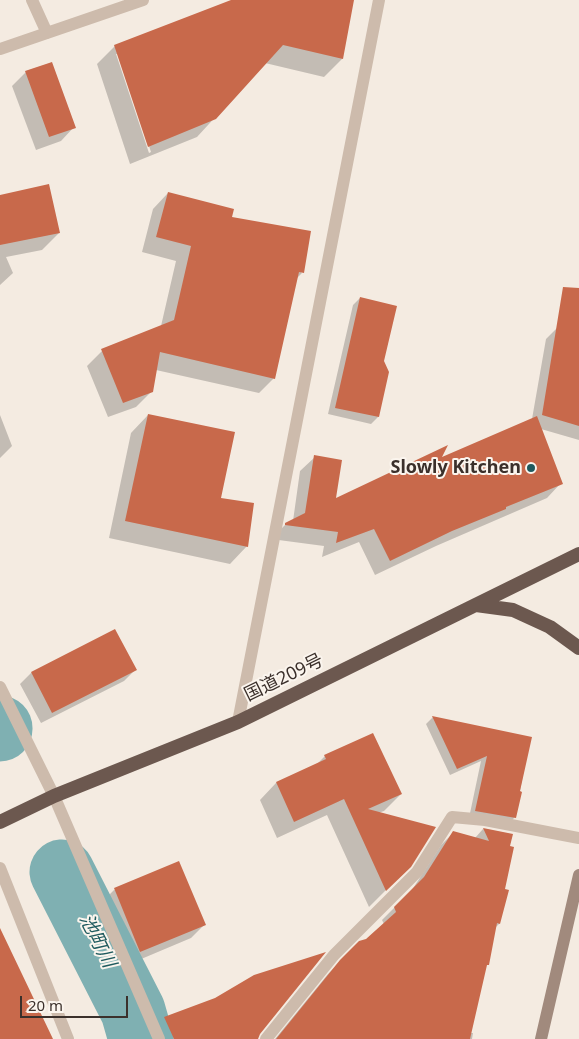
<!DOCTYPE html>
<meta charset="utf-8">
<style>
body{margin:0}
#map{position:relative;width:579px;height:1039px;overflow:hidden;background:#f4ebe1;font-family:"Noto Sans",sans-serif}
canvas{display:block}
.scale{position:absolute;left:20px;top:996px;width:108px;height:22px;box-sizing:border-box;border:2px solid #3b302b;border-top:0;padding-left:6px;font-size:15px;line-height:18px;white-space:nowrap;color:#3b302b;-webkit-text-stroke:4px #fbf5ee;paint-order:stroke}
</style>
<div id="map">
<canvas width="579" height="1039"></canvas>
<div class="scale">20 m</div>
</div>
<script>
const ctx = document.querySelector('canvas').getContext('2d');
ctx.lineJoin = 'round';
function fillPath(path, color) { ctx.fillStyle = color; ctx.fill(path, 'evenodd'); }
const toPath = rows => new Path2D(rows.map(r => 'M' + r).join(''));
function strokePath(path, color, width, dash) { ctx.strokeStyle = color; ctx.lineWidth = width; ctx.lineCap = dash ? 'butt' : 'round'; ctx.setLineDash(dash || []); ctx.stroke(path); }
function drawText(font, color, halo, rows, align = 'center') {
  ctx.font = font + ' "Noto Sans","Noto Sans JP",sans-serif'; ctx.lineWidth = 4; ctx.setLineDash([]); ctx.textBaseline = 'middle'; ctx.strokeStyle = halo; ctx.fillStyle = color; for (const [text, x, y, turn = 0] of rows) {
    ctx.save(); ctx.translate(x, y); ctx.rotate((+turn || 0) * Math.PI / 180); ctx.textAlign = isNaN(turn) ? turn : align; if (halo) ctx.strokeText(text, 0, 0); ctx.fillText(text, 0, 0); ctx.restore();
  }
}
const shadow = toPath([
 [235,0,353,0,342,59,324,77,265,63,197,137,130,164,97,64,115,46],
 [116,54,118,54,151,152,149,153],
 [26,72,74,127,61,141,36,150,12,86],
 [168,193,230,218,302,273,296,279,274,378,259,393,156,370,152,391,136,407,108,417,87,366,102,351,161,326,176,261,142,252,153,209],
 [0,216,59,233,42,250,6,257,13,273,0,285],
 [360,298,387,372,378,417,371,424,328,414,353,305],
 [579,314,579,440,541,429,561,483,547,498,436,546,375,575,359,542,322,557,324,546,271,539,286,524,293,521,300,471,315,457,335,501,440,459,532,419,546,339,557,328],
 [0,415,12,446,0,458],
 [148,415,219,500,247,546,230,564,109,538,131,433],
 [135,670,124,681,41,723,20,684,31,673],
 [433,717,530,738,515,817,508,824,469,818,481,761,450,775,426,724],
 [373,734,401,794,384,811,378,813,410,866,369,907,327,815,277,838,260,800,276,783,316,765,325,756],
 [483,829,511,835,499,924,495,928,470,1033,473,1033,472,1039,275,1039,328,974,360,942,367,940,384,924,382,920,412,890,441,845,453,833,475,838],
 [178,863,204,925,191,938,127,965,101,903,114,890],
 [165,1018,258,1034,257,1039,157,1039,153,1031]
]);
const river = toPath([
 [0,728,0,729],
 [62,872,133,1011,141,1039]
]);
const building = toPath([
 [231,0,354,0,343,59,283,45,216,119,148,147,114,45],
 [52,62,76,128,49,137,25,71],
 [49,184,60,233,0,245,0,195],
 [168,192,234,209,232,217,311,231,304,273,299,272,275,379,160,352,153,392,123,403,101,349,174,320,191,246,156,237],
 [563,287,579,288,579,426,542,415],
 [360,297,397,306,384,361,389,372,379,417,335,408],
 [148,414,235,432,221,498,254,503,248,547,125,521],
 [537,416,563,484,506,507,506,509,452,531,390,561,374,529,336,543,338,532,285,525,285,523,305,513,314,455,342,460,336,498,448,445,442,457],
 [115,629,137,670,52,713,31,672],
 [432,716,532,737,520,791,522,792,516,818,475,811,487,756,457,769],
 [373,733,402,794,368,809,436,827,411,867,386,891,344,799,294,822,276,782,326,759,324,755],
 [483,828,513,834,510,846,514,847,505,889,509,890,500,924,497,923,489,965,487,965,470,1039,276,1039,340,960,359,941,366,939,396,912,394,907,424,877,453,831,489,841],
 [179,861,206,925,140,952,114,888],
 [0,928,53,1039,0,1039],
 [326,952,260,1034,258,1039,174,1039,164,1017,215,998,254,975]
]);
const minor = toPath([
 [32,0,47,33],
 [0,49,143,0],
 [0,687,54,796,159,1039],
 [238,722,379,0],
 [0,868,68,1039],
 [266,1039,334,955,417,872,452,817,485,820,579,838]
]);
const secondary = toPath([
 [541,1039,579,875]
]);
const trunk = toPath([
 [476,605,513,610,550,627,579,648],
 [0,822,54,796,238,722,579,554]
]);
const markers = [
 [531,468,5,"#1f5a5e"]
];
const poiNames = [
 ["Slowly Kitchen",521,468]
];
const streetNames = [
 ["国道209号",284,678,-26]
];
const waterNames = [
 ["池町川",97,941,63]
];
fillPath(shadow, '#0003');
strokePath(river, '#7fb0b2', 65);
fillPath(building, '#c8694b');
strokePath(minor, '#cdbbac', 12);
strokePath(secondary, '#a18a7d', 12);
strokePath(trunk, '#6c584f', 14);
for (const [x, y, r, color] of markers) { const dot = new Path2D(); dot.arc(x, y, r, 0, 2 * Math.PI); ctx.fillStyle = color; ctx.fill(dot); strokePath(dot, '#fbf5ee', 2); }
drawText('bold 18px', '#3b302b', '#fbf5ee', poiNames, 'right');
drawText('18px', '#3b302b', '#fbf5ee', streetNames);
drawText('italic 19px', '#1f5a5e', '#fbf5ee', waterNames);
</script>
